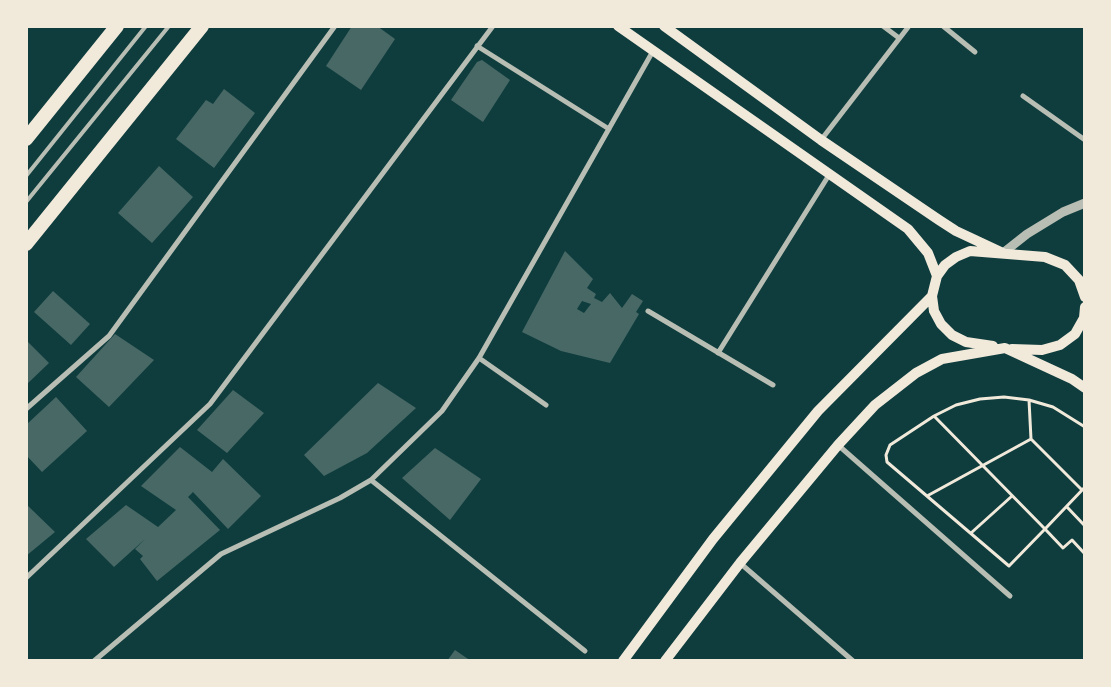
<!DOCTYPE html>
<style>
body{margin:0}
#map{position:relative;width:1111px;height:687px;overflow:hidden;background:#0f3d3e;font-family:Spectral,serif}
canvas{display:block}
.frame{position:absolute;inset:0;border:28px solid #f1e9da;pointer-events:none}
</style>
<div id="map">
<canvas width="1111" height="687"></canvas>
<div class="frame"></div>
</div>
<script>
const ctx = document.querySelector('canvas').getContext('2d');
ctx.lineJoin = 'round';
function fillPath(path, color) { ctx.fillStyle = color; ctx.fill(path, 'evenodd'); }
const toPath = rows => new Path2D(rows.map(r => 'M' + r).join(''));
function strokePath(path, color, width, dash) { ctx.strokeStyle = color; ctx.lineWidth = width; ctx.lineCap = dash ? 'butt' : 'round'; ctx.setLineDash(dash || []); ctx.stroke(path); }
const building = toPath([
 [352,26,377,26,395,39,361,90,326,66],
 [482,60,510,80,483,122,451,100,477,62],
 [224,89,255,113,214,168,176,139,206,100,213,104],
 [159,166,193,197,152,243,118,213],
 [565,251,593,279,587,288,596,294,594,298,602,302,610,293,622,308,632,294,643,301,636,312,639,314,610,363,561,351,522,332],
 [582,301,591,304,584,313,577,309],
 [53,291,90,324,71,345,34,312],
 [115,334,154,360,109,407,76,377],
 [26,340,49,363,26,385],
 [378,383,416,408,367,453,324,476,304,455],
 [233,390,264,413,227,453,197,430],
 [56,397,87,431,42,472,26,455,26,425],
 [180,447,212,472,223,459,261,496,228,529,193,492,188,497,220,530,157,581,140,559,143,556,135,549,145,539,114,567,86,539,126,505,158,527,176,510,141,486],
 [435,448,481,479,450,520,402,478],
 [26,504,55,532,26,556],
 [455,650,471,661,447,661]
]);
const path = toPath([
 [1029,400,1031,439,1082,490],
 [934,416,1045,529,1085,487],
 [1085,427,1053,407,1029,400,1004,397,980,399,956,405,934,416,890,445,886,455,887,462,1009,566,1045,529,1063,548,1072,540,1085,554],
 [927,496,1031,439],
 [1067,507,1085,526],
 [971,533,1012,496]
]);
const service = toPath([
 [26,176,146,26],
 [26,202,169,26]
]);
const minor = toPath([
 [883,26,899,38],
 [943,26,975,52],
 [477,46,609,129],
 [1023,96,1085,140],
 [821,140,909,26],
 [648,311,773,385],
 [718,353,829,175],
 [479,358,546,405],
 [26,409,109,336,335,26],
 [838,445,1010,596],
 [371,480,585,651],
 [740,563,853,661],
 [26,578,210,404,493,26],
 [94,661,221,554,340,498,371,480,442,411,479,358,653,51]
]);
const tertiary = toPath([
 [1003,253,1027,234,1063,212,1085,203]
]);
const secondary = toPath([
 [618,26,908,229,928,253,937,276],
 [664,26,821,140,939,220,956,231,1003,253],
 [993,346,966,342,952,335,941,324,934,311,932,296,937,276,945,265,956,257,970,251,1045,257,1065,265,1079,280,1085,297],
 [1012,349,1042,350,1060,345,1075,334,1084,318,1085,307],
 [623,661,713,539,818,411,932,296],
 [665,661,740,563,838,445,875,405,916,373,942,359,1005,348,1072,379,1085,388]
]);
const trunk = toPath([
 [26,139,117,26],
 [26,244,202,26]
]);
fillPath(building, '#486865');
strokePath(path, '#f1e9da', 3);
strokePath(service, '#b8beb3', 4);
strokePath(minor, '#b8beb3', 5);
strokePath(tertiary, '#b8beb3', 9);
strokePath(secondary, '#f1e9da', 10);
strokePath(trunk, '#f1e9da', 14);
</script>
